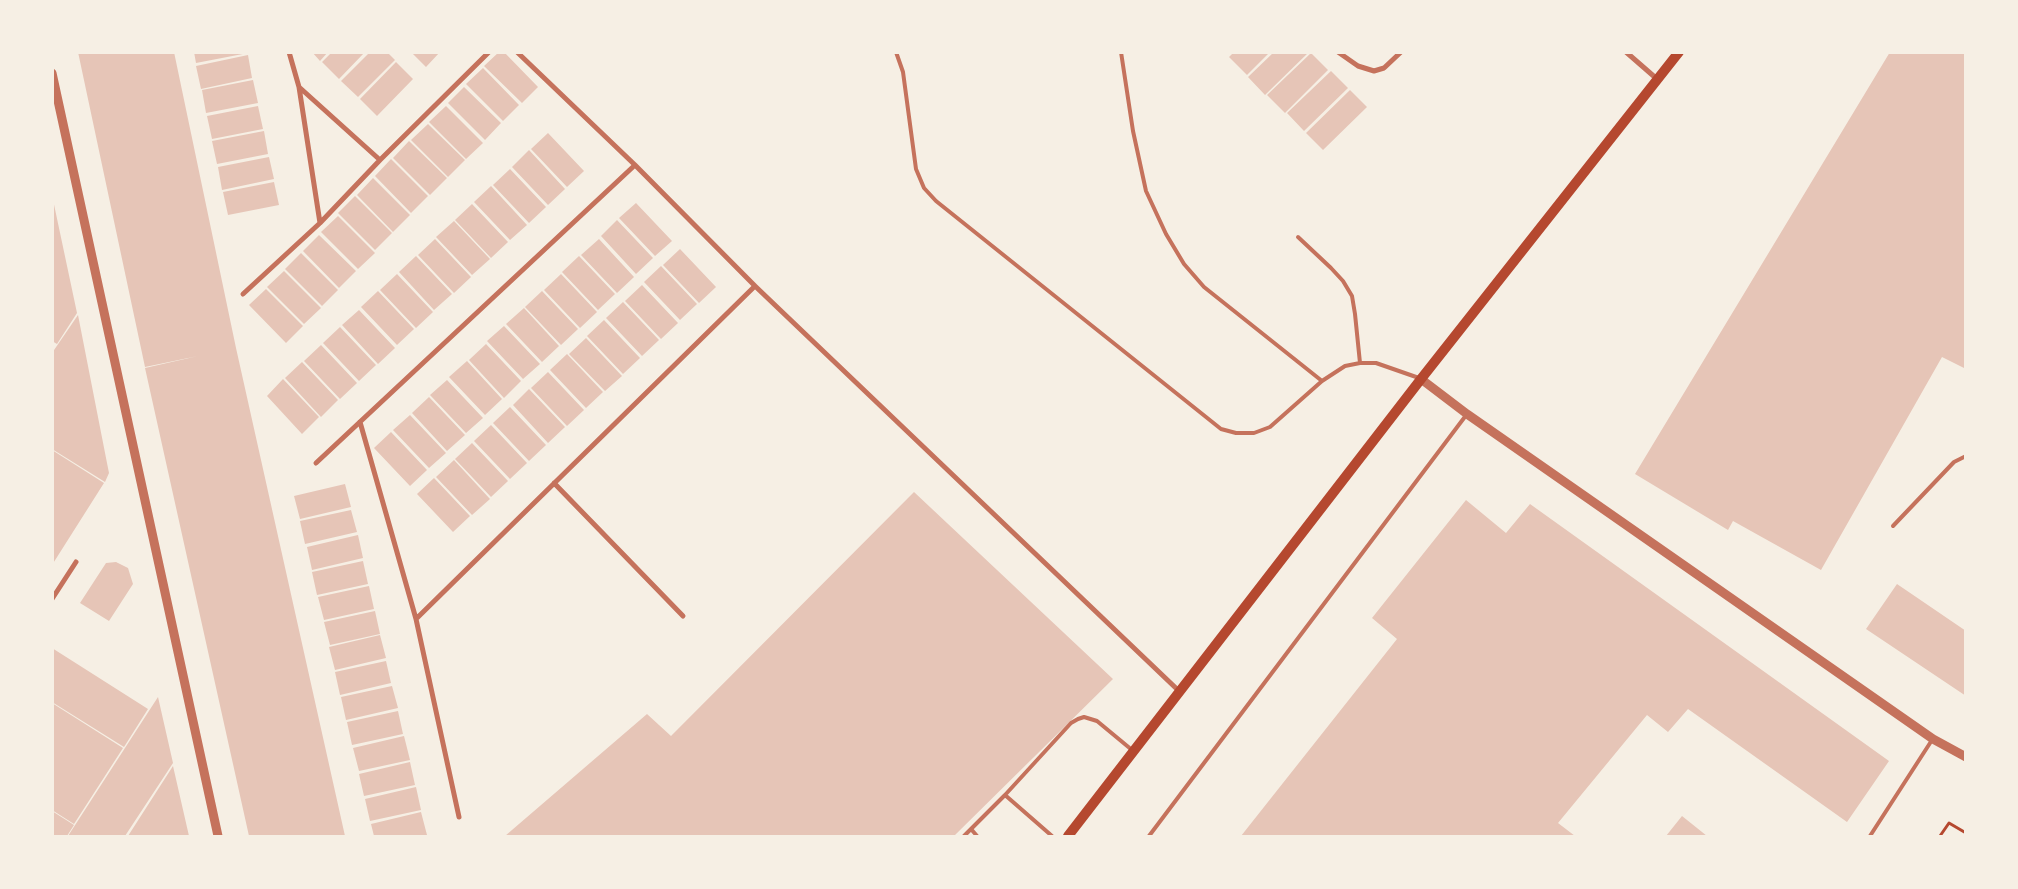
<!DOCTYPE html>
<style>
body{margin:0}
#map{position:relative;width:2018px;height:889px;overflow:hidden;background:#f6efe4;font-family:Mulish,sans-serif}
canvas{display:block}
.frame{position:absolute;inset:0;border:54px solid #f6efe4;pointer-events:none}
</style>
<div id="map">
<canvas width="2018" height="889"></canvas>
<div class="frame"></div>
</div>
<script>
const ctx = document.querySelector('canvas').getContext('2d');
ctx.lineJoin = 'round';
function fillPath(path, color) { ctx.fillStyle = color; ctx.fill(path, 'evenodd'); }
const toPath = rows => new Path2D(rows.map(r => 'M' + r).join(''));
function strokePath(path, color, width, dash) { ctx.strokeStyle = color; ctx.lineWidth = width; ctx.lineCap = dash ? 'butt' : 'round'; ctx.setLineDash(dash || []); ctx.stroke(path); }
const building = toPath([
 [78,52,174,52,236,348,345,836,249,836,145,368,198,356,145,367],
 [194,52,248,52,248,53,196,63],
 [312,52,328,52,320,61],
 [332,52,365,52,339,79,322,62],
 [370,52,387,52,395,60,358,97,341,81],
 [411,52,440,52,426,67],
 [499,52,504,52,538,87,522,103,484,66],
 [1234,52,1270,52,1247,75,1229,57],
 [1274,52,1309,52,1265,95,1248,77],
 [1890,52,1966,52,1966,369,1942,357,1821,570,1733,521,1728,530,1635,474],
 [1311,53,1328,70,1285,113,1267,95],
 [248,55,252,78,201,89,196,66],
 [396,62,413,79,377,116,360,99],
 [483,68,519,105,503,121,466,84],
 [1331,71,1348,88,1304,131,1287,113],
 [253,80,258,103,206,113,202,90],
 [464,87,501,123,485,140,448,103],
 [1350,90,1367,107,1323,150,1306,133],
 [258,106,263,129,212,139,207,116],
 [446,106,483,143,466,159,429,122],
 [428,124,465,160,448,177,411,140],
 [264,131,268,154,217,164,212,141],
 [548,133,584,171,567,187,531,149],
 [409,141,447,178,430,195,393,158],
 [529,150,565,189,548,205,512,167],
 [269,157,274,179,222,190,218,167],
 [391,159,428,196,411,213,375,176],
 [510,169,546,207,529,223,493,185],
 [373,178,410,215,393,232,357,195],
 [274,182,279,205,228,215,223,192],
 [491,186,527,225,510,240,474,202],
 [52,195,77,313,57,344,52,341],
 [355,196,392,233,375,250,338,213],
 [636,203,672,241,655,256,619,218],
 [472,204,508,242,491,258,455,220],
 [338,216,375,253,358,269,321,232],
 [617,220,653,258,636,274,601,236],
 [454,221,490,259,472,275,436,237],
 [319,235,356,271,339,288,303,251],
 [435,239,471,277,454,293,418,255],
 [599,239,634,277,617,293,581,255],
 [680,249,716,287,699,303,663,265],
 [301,253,338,290,322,306,285,269],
 [416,256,452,294,434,310,399,272],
 [579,256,615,294,598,310,562,272],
 [661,266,697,304,680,320,644,282],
 [284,271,321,308,304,324,267,287],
 [397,274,433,312,416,328,380,290],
 [561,274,597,312,580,328,544,290],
 [642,285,678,323,661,339,625,301],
 [266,289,303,326,286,343,249,305],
 [378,291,414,329,397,345,361,307],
 [542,291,578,329,561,345,525,307],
 [623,302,659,340,642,356,606,318],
 [524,308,559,346,542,362,506,324],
 [359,310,395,348,378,364,342,325],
 [78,315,107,463,109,473,105,482,52,449,52,353],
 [604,320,640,358,623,374,587,336],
 [504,326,540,364,523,379,487,341],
 [340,327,376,365,359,381,323,343],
 [586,338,622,376,605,391,569,354],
 [486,344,521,381,504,398,469,360],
 [321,345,357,383,340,399,304,361],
 [567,354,603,392,586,408,550,370],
 [467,361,502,399,485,415,449,377],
 [302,362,338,400,321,417,285,378],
 [548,372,584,410,567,426,531,388],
 [283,379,319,417,302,434,267,396],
 [447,380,483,418,466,433,430,395],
 [529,389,565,427,548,443,513,405],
 [429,397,465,435,447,451,412,413],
 [510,407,546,445,529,461,493,423],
 [410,415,446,453,429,468,393,430],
 [491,425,527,463,510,479,474,441],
 [391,432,427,470,410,486,374,448],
 [472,443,508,481,491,497,455,459],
 [52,450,104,483,52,565],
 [454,460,490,499,472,515,436,477],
 [434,478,470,516,453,532,417,494],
 [345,484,351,507,300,519,294,496],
 [914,492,1113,679,954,836,505,836,647,714,671,736],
 [1466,500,1506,533,1530,504,1889,761,1847,822,1688,709,1668,732,1647,715,1558,823,1575,836,1241,836,1397,639,1372,618],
 [351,510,357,532,305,544,300,521],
 [358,535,363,558,312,570,307,547],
 [363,561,368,584,317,595,312,572],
 [116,562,128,568,133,584,109,621,80,603,106,563],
 [1897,584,1966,631,1966,696,1866,629],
 [369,586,374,609,324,620,318,597],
 [375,611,380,634,330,645,324,622],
 [380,635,386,658,335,670,329,647],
 [52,648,148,709,124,747,52,702],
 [386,661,391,683,340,695,335,672],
 [392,686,398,708,346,720,341,697],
 [158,697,173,763,125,836,68,836],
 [52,703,123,748,74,824,52,810],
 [398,711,403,734,352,745,347,722],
 [404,736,410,760,359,771,353,748],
 [410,762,415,785,364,796,359,774],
 [173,766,189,836,128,836],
 [416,787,421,810,370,821,365,799],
 [52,811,74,825,67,836,52,836],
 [421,812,427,835,374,836,371,824],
 [1682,816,1707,836,1666,836]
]);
const path = toPath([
 [1940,836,1949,823,1966,833]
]);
const service = toPath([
 [896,52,903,72,916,169,924,188,936,201,1221,429,1236,433,1254,433,1270,427,1322,381,1345,366,1360,363,1376,363,1419,378],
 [1121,52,1133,131,1146,191,1166,234,1184,264,1204,287,1322,381],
 [1298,237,1331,268,1343,281,1352,296,1355,314,1360,363],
 [1893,526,1954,462,1966,456],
 [1005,795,1071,723,1078,719,1084,717,1097,721,1132,750],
 [971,829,1005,795,1052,836],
 [964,836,971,829,977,836],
 [1149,836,1467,414],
 [1870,836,1932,740]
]);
const minor = toPath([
 [289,52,299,87,320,223],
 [517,52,635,165,755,286,1180,692],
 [1338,52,1358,66,1374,71,1384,68,1401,52],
 [1626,52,1657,79],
 [299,87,380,160],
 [243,294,320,223,380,160,489,52],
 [360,422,416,619],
 [316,463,635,165],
 [554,483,683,616],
 [52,599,76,562],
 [459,817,416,619,755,286]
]);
const tertiary = toPath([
 [52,73,218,836],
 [1421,379,1467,414,1933,739,1966,757]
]);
const secondary = toPath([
 [1068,836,1421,379,1679,52]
]);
fillPath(building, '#e6c5b7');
strokePath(path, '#b5482f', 3);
strokePath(service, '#c5725c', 4);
strokePath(minor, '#c5725c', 5);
strokePath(tertiary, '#c5725c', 9);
strokePath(secondary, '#b5482f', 10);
</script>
